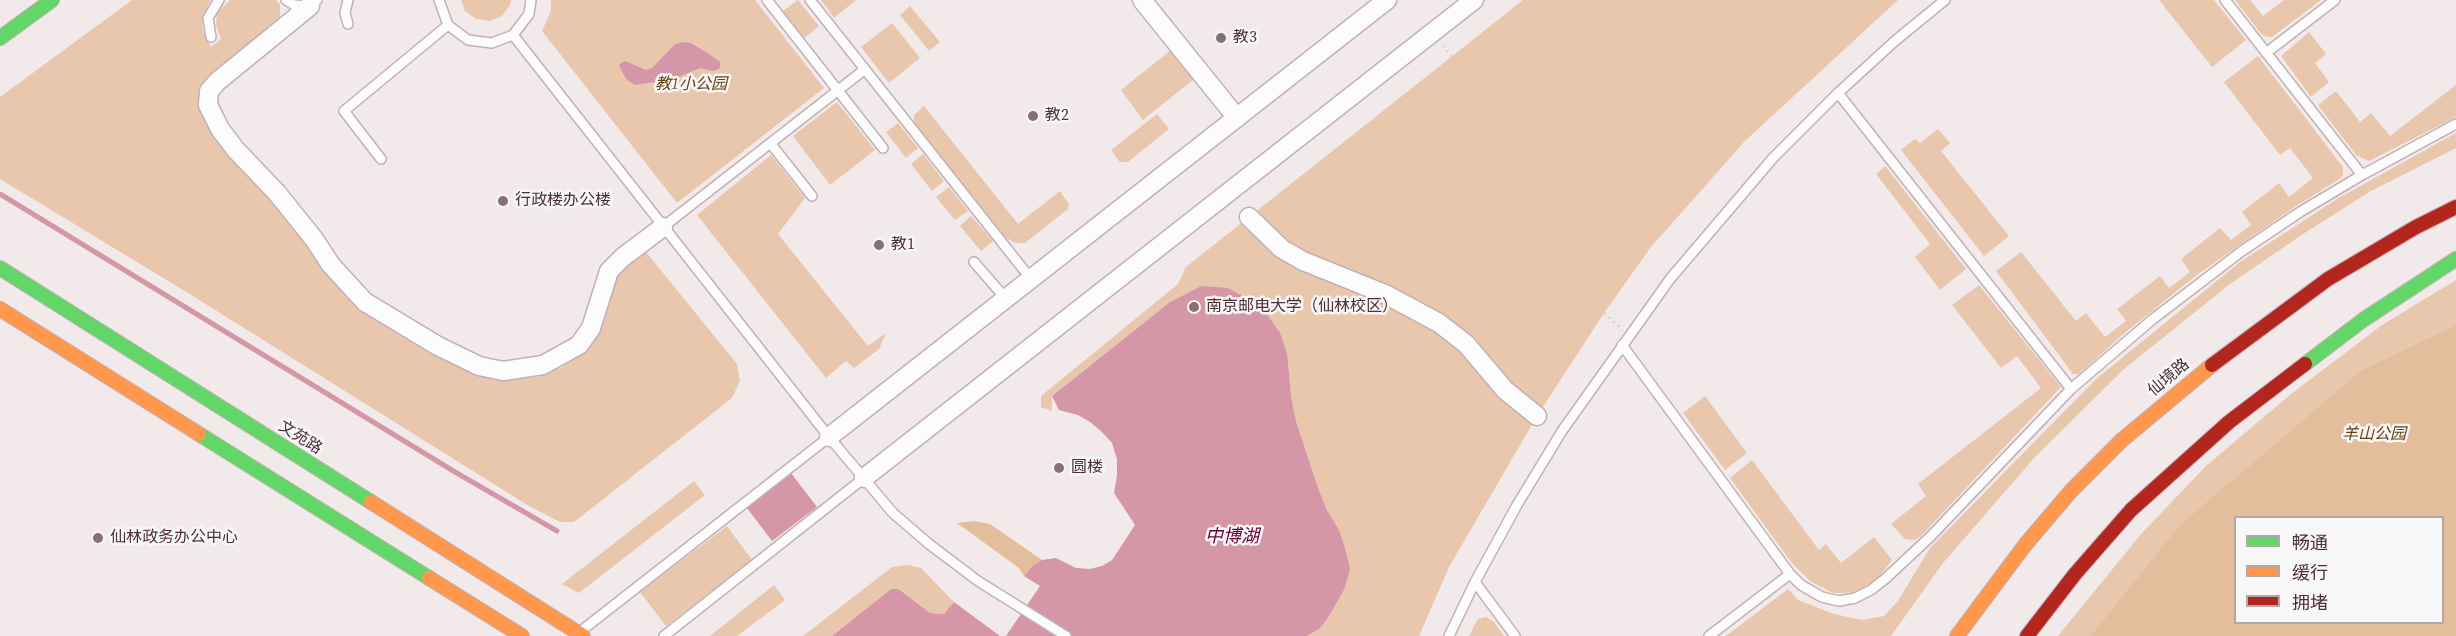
<!DOCTYPE html>
<meta charset="utf-8">
<style>
body{margin:0}
#map{position:relative;width:2456px;height:636px;overflow:hidden;background:#f2e9eb;font-family:"Source Serif 4","Noto Sans SC",serif}
canvas{display:block}
.legend{position:absolute;left:2234px;top:516px;width:210px;height:108px;box-sizing:border-box;background:#f7f7f7;border:2px solid #b4a7aa;margin:0;padding:8px 10px;list-style:none;font-size:18px;color:#4f2e36}
.legend li{display:flex;align-items:center;gap:12px;height:30px}
.legend b{width:30px;border:2px solid #b4a7aa}
</style>
<div id="map">
<canvas width="2456" height="636"></canvas>
<ul class="legend">
<li><b style="height:8px;background:#63d668"></b>畅通</li>
<li><b style="height:8px;background:#ff974d"></b>缓行</li>
<li><b style="height:8px;background:#b3261e"></b>拥堵</li>
</ul>
</div>
<script>
const ctx = document.querySelector('canvas').getContext('2d');
ctx.lineJoin = 'round';
function fillPath(path, color) { ctx.fillStyle = color; ctx.fill(path, 'evenodd'); }
const toPath = rows => new Path2D(rows.map(r => 'M' + r).join(''));
function strokePath(path, color, width, dash) { ctx.strokeStyle = color; ctx.lineWidth = width; ctx.lineCap = dash ? 'butt' : 'round'; ctx.setLineDash(dash || []); ctx.stroke(path); }
function drawText(font, color, halo, rows, align = 'center') {
  ctx.font = font + ' "Source Serif 4","Noto Sans SC",serif'; ctx.lineWidth = 5; ctx.setLineDash([]); ctx.textBaseline = 'middle'; ctx.strokeStyle = halo; ctx.fillStyle = color; for (const [text, x, y, turn = 0] of rows) {
    ctx.save(); ctx.translate(x, y); ctx.rotate((+turn || 0) * Math.PI / 180); ctx.textAlign = isNaN(turn) ? turn : align; if (halo) ctx.strokeText(text, 0, 0); ctx.fillText(text, 0, 0); ctx.restore();
  }
}
const green = toPath([
 [132,0,211,0,202,16,203,31,211,47,221,39,216,24,217,13,230,0,276,0,280,5,280,17,273,25,202,92,249,173,359,306,391,329,433,351,505,378,537,377,563,367,589,347,611,281,637,256,646,252,737,364,740,381,732,398,574,522,560,522,529,506,188,293,0,179,0,97],
 [461,0,511,0,510,5,502,16,490,21,476,19,465,11],
 [551,0,755,0,824,88,677,203,542,31,551,11],
 [798,0,819,26,804,38,783,11],
 [821,0,856,0,834,18],
 [1523,0,1898,0,1745,141,1651,247,1604,313,1537,416,1449,567,1419,636,1307,636,1319,629,1328,618,1344,590,1339,530,1327,510,1318,488,1296,421,1291,396,1201,286,1170,302,1052,396,1052,411,1041,407,1041,396,1178,284,1186,267],
 [2159,0,2214,0,2246,40,2212,67],
 [2235,0,2250,0,2263,16,2284,0,2321,0,2272,37,2268,37,2262,35],
 [910,6,940,42,929,51,900,15],
 [892,23,920,58,889,83,861,47],
 [2309,32,2326,54,2315,63,2329,82,2311,97,2281,56],
 [1171,50,1194,79,1143,120,1121,90],
 [2258,56,2343,167,2343,175,2341,178,2296,206,2198,274,2127,331,2079,374,2073,374,1996,271,2021,252,2076,321,2086,313,2105,337,2126,321,2117,309,2160,276,2169,288,2190,272,2181,259,2220,228,2231,240,2251,225,2242,212,2279,183,2289,197,2313,178,2290,148,2280,155,2224,82],
 [2456,85,2456,117,2369,161,2356,155,2318,105,2336,91,2360,122,2371,113,2390,136],
 [837,102,875,150,830,185,793,136],
 [924,106,1018,224,1060,191,1069,204,1068,209,1025,243,1015,243,1005,237,914,123,914,115],
 [1157,114,1169,129,1128,162,1120,162,1111,150],
 [898,123,918,148,906,158,886,132],
 [1938,129,1950,143,1941,151,2009,236,1984,256,1901,150,1915,139,1920,143],
 [2456,133,2456,148,2371,191,2303,234,2230,284,2124,369,2036,456,1943,563,1891,636,1726,636,1788,589,1798,600,1834,614,1862,620,1884,616,1898,601,1930,548,2096,379,2240,262,2337,199],
 [923,154,944,181,932,191,911,164],
 [771,155,805,198,778,234,868,346,886,333,879,349,854,368,846,361,826,378,697,215],
 [1885,166,1966,269,1940,290,1915,257,1930,244,1876,174],
 [949,187,968,211,955,220,936,197],
 [971,216,993,241,981,251,960,226],
 [2456,280,2456,636,2058,636,2142,533,2206,466,2291,394,2382,325],
 [2236,518,2442,518,2442,622,2236,622],
 [1979,285,2061,387,1921,536,1914,540,1905,539,1891,524,1926,496,1918,484,2041,388,2017,356,2001,368,1952,305],
 [1705,396,1747,453,1725,470,1683,413],
 [1752,460,1819,550,1826,544,1841,563,1874,537,1892,560,1876,581,1861,590,1845,593,1833,593,1810,581,1791,562,1730,478],
 [694,481,705,495,579,593,562,584],
 [727,526,752,560,666,626,640,592],
 [908,565,921,568,954,602,945,614,930,613,900,589,891,589,832,636,803,636,892,567],
 [774,585,785,600,737,636,710,636],
 [1486,617,1494,622,1504,636,1469,636,1478,619]
]);
const forest = toPath([
 [2456,325,2456,636,2091,636,2180,525,2361,371],
 [2236,518,2442,518,2442,622,2236,622],
 [974,521,990,524,1042,560,1033,565,1024,576,1019,568,957,523]
]);
const water = toPath([
 [683,42,691,43,709,54,720,62,720,68,714,71,700,68,674,79,635,85,627,80,621,70,619,64,625,61,646,70,652,68,675,44],
 [1201,286,1228,288,1248,299,1266,313,1280,333,1287,353,1291,396,1296,421,1318,488,1327,510,1339,530,1345,548,1350,569,1344,590,1328,618,1319,629,1307,636,1006,636,1040,586,1024,576,1033,565,1042,560,1056,558,1076,568,1090,569,1102,566,1112,560,1135,525,1114,493,1117,475,1117,459,1112,443,1102,432,1090,422,1078,415,1059,410,1052,396,1170,302],
 [791,473,817,507,772,541,747,508],
 [891,589,899,589,930,613,944,614,954,602,1000,636,832,636]
]);
const stream = toPath([
 [0,194,455,472,557,531]
]);
const path = toPath([
 [1743,0,1767,22,1803,32,1821,42,1834,59],
 [1443,46,1475,85,1489,92,1510,94,1563,82,1586,83,1610,90,1698,151,1718,172],
 [1533,88,1539,117,1570,165,1578,185,1584,238,1597,293,1604,313,1621,328],
 [1447,307,1461,276,1467,252,1485,208,1530,162,1559,149,1577,134,1594,116,1614,83,1672,29,1685,0]
]);
const lane = toPath([
 [286,0,294,5,310,6,317,0],
 [439,0,448,25,468,40,492,43,513,35,529,14,531,0],
 [767,0,883,148],
 [810,0,1031,279],
 [2225,0,2362,175],
 [348,24,345,13,348,0],
 [513,35,829,437,893,513,929,544,978,581,1066,636],
 [211,37,208,18,219,0],
 [2266,53,2335,0],
 [1838,93,2071,389],
 [771,144,812,196],
 [381,159,344,111,448,25],
 [663,227,864,70],
 [974,262,1006,299],
 [1622,345,1790,574,1801,585,1822,597,1839,601,1855,598,1871,590,1885,579,1930,537,2071,389,2153,319,2242,251,2300,212,2362,175,2456,124],
 [1475,582,1515,636],
 [581,631,829,437],
 [664,636,864,478],
 [1449,636,1475,582,1517,505,1562,431,1670,279,1773,158,1838,93,1896,40,1945,0],
 [1709,636,1790,574]
]);
const street = toPath([
 [1142,0,1237,118],
 [310,6,218,81,209,91,208,105,220,129,236,150,277,193,314,239,331,265,365,302,438,346,479,366,503,371,543,365,579,345,591,328,609,271,623,257,663,227],
 [1249,217,1282,249,1303,261,1385,294,1439,323,1466,344,1505,390,1537,416],
 [829,437,1387,0],
 [864,478,1474,0]
]);
const fast = toPath([
 [0,38,52,0],
 [0,268,371,502],
 [2305,364,2363,320,2456,259],
 [199,434,429,578]
]);
const slow = toPath([
 [0,309,199,434],
 [371,502,583,636],
 [429,578,522,636],
 [1957,636,2025,545,2071,491,2122,440,2212,365]
]);
const jam = toPath([
 [2212,365,2328,279,2416,227,2456,207],
 [2027,636,2075,574,2131,510,2229,422,2305,364]
]);
const markers = [
 [1221,38,6,"#886f75"],
 [1033,116,6,"#886f75"],
 [503,201,6,"#886f75"],
 [879,245,6,"#886f75"],
 [1194,307,6,"#886f75"],
 [1059,468,6,"#886f75"],
 [98,538,6,"#886f75"]
];
const poiNames = [
 ["教3",1233,38],
 ["教2",1045,116],
 ["行政楼办公楼",515,201],
 ["教1",891,245],
 ["南京邮电大学（仙林校区）",1206,307],
 ["圆楼",1071,468],
 ["仙林政务办公中心",110,538]
];
const parkNames = [
 ["教1小公园",691,85],
 ["羊山公园",2374,435]
];
const streetNames = [
 ["仙境路",2169,378,-40],
 ["文苑路",300,438,32]
];
const waterNames = [
 ["中博湖",1232,537]
];
fillPath(green, '#e9c7ac');
fillPath(forest, '#e4bd9c');
fillPath(water, '#d597a8');
strokePath(stream, '#d597a8', 5);
strokePath(lane, '#c2b0b5', 12);
strokePath(street, '#c2b0b5', 21);
strokePath(fast, '#c2b0b5', 16);
strokePath(slow, '#c2b0b5', 16);
strokePath(jam, '#c2b0b5', 16);
strokePath(path, '#d1cacb', 3, [1.5, 4.5]);
strokePath(lane, '#fdfcfc', 9);
strokePath(street, '#fdfcfc', 18);
strokePath(fast, '#63d668', 14);
strokePath(slow, '#ff974d', 14);
strokePath(jam, '#b3261e', 14);
for (const [x, y, r, color] of markers) { const dot = new Path2D(); dot.arc(x, y, r, 0, 2 * Math.PI); ctx.fillStyle = color; ctx.fill(dot); strokePath(dot, '#f7f7f7', 2); }
drawText('16px', '#4f2e36', '#f7f7f7', poiNames, 'left');
drawText('italic 16px', '#6a4011', '#f7f7f7', parkNames);
drawText('16px', '#4f2e36', '#f7f7f7', streetNames);
drawText('italic 18px', '#6c0031', '#f7f7f7', waterNames);
</script>
